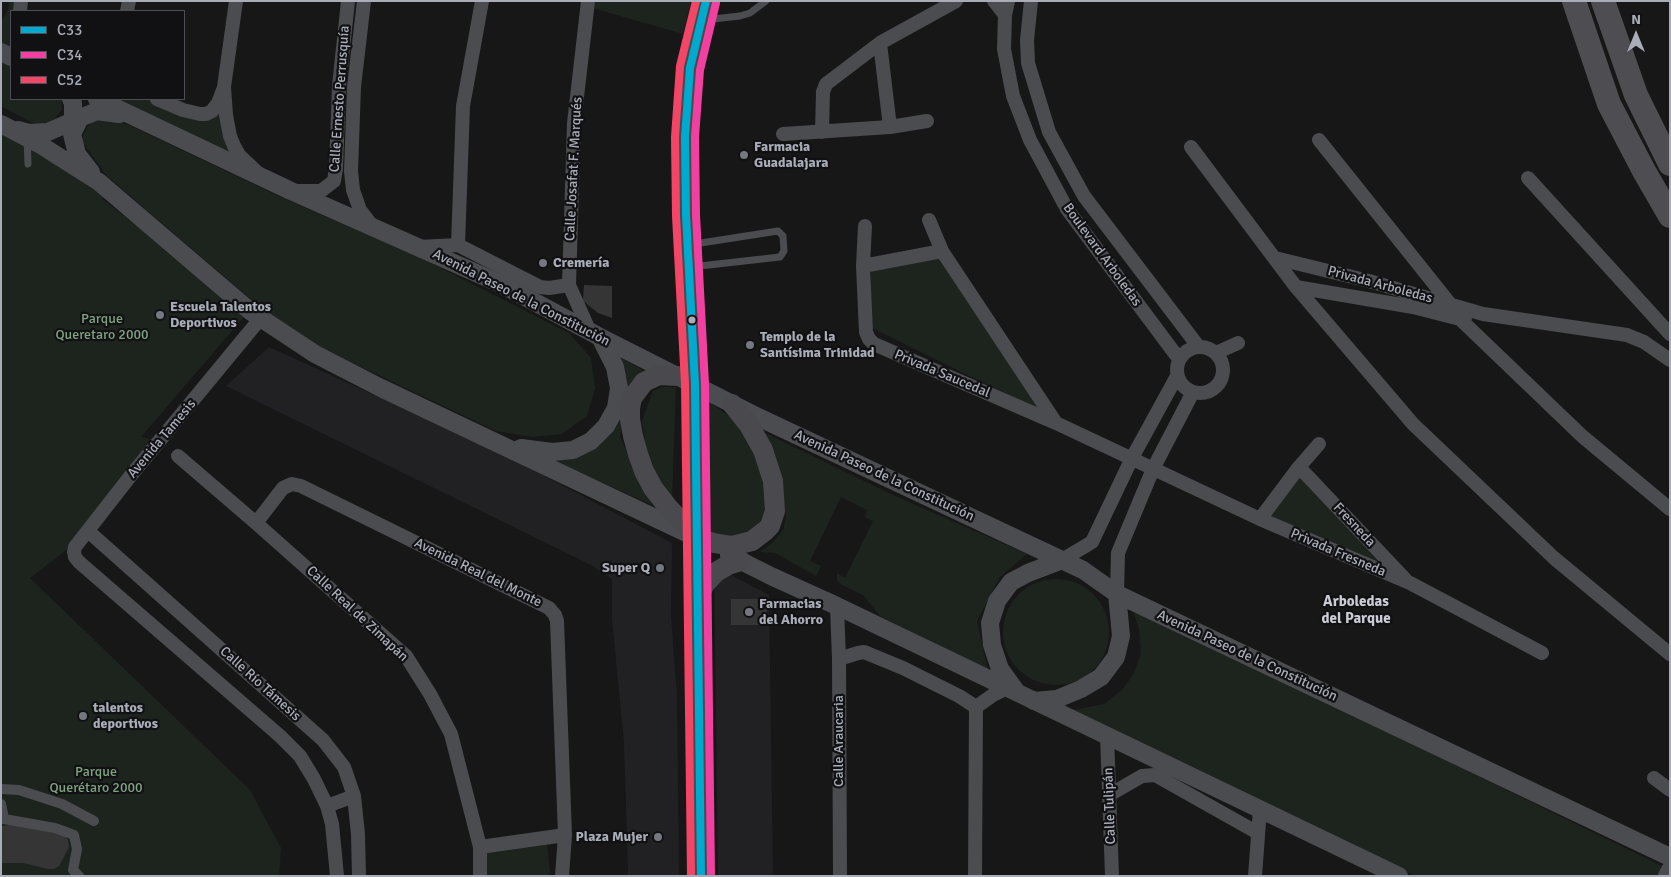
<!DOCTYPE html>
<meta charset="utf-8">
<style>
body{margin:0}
#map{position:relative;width:1671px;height:877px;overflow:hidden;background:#171717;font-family:Signika,sans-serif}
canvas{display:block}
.frame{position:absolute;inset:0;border:2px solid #a8adb8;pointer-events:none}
.legend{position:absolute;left:10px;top:10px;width:175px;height:90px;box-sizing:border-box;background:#111113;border:1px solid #4d4f55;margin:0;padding:6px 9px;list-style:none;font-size:15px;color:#a8adb8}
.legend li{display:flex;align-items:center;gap:10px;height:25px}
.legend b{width:25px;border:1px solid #4d4f55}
.north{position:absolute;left:1611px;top:10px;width:50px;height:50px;-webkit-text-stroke:4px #111113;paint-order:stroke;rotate:0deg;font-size:14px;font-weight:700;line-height:20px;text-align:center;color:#a8adb8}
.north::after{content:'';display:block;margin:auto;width:18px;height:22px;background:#a8adb8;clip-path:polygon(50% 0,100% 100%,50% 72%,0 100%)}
</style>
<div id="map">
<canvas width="1671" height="877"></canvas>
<div class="frame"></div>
<ul class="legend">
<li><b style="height:6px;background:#00a9ce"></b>C33</li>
<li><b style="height:6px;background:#f240a1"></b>C34</li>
<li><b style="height:6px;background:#f34667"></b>C52</li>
</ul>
<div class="north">N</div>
</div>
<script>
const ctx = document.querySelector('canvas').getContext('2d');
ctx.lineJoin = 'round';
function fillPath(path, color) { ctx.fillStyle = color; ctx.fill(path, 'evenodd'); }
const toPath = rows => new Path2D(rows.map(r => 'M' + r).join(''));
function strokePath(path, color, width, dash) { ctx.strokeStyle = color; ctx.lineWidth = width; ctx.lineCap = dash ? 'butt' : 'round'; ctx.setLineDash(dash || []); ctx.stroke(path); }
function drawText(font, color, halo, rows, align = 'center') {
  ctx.font = font + ' Signika,sans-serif'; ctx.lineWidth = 4.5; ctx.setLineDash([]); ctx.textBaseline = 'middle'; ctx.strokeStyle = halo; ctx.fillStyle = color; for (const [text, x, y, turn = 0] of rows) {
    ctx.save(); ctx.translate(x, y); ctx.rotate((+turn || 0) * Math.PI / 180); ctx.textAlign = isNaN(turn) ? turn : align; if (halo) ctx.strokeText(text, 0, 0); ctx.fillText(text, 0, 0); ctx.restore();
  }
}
const built = toPath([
 [269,347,497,451,672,543,671,616,677,696,679,876,627,876,628,872,624,742,612,620,612,579,591,565,226,386],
 [714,566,769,595,773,876,718,876]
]);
const green = toPath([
 [9,1,21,1,20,11,11,11,11,57,1,52,1,22,8,10],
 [590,1,691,1,683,34,589,7],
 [1,59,11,64,11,99,61,99,62,109,54,120,40,127,1,106],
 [224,94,236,157,97,99,153,99,199,119],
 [95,118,115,120,131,126,287,200,415,255,569,333,591,358,595,388,587,416,562,434,532,437,496,431,319,347,255,303,106,175,83,143,83,135,88,126],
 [1,124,106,190,102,199,249,311,141,437,159,441,73,545,30,578,250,790,281,848,279,876,1,876],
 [941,258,1049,415,870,327,871,271],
 [616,355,646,372,627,391,620,437,652,505,550,459,611,429],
 [662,387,676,387,672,500,659,482,647,453,642,421,653,391],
 [703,397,739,424,753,449,765,482,768,509,754,530,730,539,704,533],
 [759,430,893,495,1027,554,1000,577,977,621,988,671,880,616,863,595,842,585,837,580,837,573,845,578,873,521,865,517,867,510,841,497,810,561,821,566,816,576,775,553,760,552,773,542,783,530,786,517,781,475],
 [1299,477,1389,573,1269,517],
 '1003 632a53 53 0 1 1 106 0a53 53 0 1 1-106 0Z',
 [1136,609,1662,866,1658,876,1415,876,1074,716,1074,710,1104,704,1123,689,1134,673,1141,653,1139,629,1134,614],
 [547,845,550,871,548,876,487,876,487,853]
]);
const building = toPath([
 [584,285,612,286,612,318,598,313,583,301],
 [731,599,767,599,767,625,731,625],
 [9,825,37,828,63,835,68,840,69,847,59,866,54,869,48,869,23,863,1,863,1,826]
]);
const service = toPath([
 [704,20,740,16,750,13,766,1],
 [27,138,28,164],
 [688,245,778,231,783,236,784,251,780,257,691,267]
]);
const pedestrian = toPath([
 [1,789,19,790,62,804,94,821],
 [1,804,4,819,55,828,74,835,77,849,73,870,79,876]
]);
const minor = toPath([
 [236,1,224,87,226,115,230,136,234,146,239,155,257,172],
 [364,1,354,87,351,171,353,190,360,210,373,227],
 [588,1,574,123,569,285,590,332],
 [994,1,1005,15],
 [1008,1,1005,15,1004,49,1013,96,1030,140,1067,209,1179,359],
 [1031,1,1027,40,1028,63,1049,132,1084,196,1198,346],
 [20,11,21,1],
 [127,11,129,1],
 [880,43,890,127],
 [157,99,183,110,200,114,206,114,212,111,218,103,223,90],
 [822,132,823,92,826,84,880,43,956,1],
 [783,134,890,127,927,121],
 [1319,140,1451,305,1460,319,1582,436,1670,509],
 [1191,147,1296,287,1413,424,1554,558,1670,654],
 [1528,178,1670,334],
 [294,191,321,191,334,181,336,168,339,86,348,1],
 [929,220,942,251],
 [865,226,863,266,866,332,869,339,874,344,1056,423,1260,519,1410,583,1542,653],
 [458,245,463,106,482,1],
 [418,247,458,245,540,287,549,288,569,285],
 [1275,258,1369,281,1483,314,1627,335,1644,342,1670,360],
 [863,266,942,251,1056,423],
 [1296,287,1413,307,1460,319,1465,318],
 [260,319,132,474,75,547,74,552,75,557,79,562,280,736,300,756,314,779,327,806,332,824,337,876],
 '1177 370a23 23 0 1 1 46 0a23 23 0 1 1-46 0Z',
 [1216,353,1238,343],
 [178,456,256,523,406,656,430,694,451,734,480,847,480,876],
 [1299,467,1405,579],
 [1260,519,1299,467,1319,444],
 [256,523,283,488,292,484,301,486,549,608,555,615,557,621,565,835,562,876],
 [88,531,323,740,344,767,354,796,358,834,359,876],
 [1062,560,1092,542,1132,458,1177,376],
 [1117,594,1118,553,1153,469,1193,392],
 [837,606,839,659,840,876],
 [839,659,858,653,864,652,903,668,959,696,976,707,975,876],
 [976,707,993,695,1007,688],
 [1107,735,1112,876],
 [1654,778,1670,790],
 [1109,795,1142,776,1155,775,1258,833],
 [327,806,354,796],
 [480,847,565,835],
 [1255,876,1260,809]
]);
const tertiary = toPath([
 [1,52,11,57],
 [97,99,291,191,501,284,600,337,758,417,1083,570,1117,594,1670,857],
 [1,124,39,144,99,182,250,311,315,354,381,388,693,536],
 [18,130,29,133,48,132,73,121,73,103,71,99],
 [91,172,77,154,72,134,80,118,97,111,119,114],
 [521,448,552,452,573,450,591,441,606,426,616,408,619,388,615,367,600,337],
 [729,555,773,577,837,606,1399,876],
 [1016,691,1000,669,992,645,990,623,997,601,1011,582,1028,573,1062,560],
 [1034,701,1057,699,1081,689,1101,677,1116,657,1121,636,1117,594],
 [1667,876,1670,870]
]);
const secondary = toPath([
 [678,376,659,375,644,382,632,398,630,408,630,419,633,436,638,454,644,471,653,488,667,506,697,538,714,543,732,546,752,541,765,531,770,526,775,511,773,481,763,450,749,425,732,404],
 [698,597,705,584,716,572,728,565,741,561],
 [701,876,695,384,686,215,685,137,690,68,706,1]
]);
const trunk = toPath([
 [1574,1,1609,104,1644,171,1670,216],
 [1603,1,1636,95,1670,164]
]);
const bus1 = toPath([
 [701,876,695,384,686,215,685,137,690,68,706,1]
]);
const bus2 = toPath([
 [711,876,705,384,696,215,695,137,700,70,716,3]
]);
const bus3 = toPath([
 [691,876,685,384,676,216,675,137,680,66,696,1]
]);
const markers = [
 [744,155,5,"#757880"],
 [543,263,5,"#757880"],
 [160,315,5,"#757880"],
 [692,320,4.5,"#a8adb8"],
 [750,345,5,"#757880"],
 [660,568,5,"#757880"],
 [749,612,5,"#757880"],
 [83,716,5,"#757880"],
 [658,837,5,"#757880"]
];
const streetNames = [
 ["Calle Ernesto Perrusquía",340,99,-86],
 ["Calle Josafat F. Marqués",574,169,-87],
 ["Boulevard Arboledas",1102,255,54],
 ["Privada Arboledas",1380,285,15],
 ["Avenida Paseo de la Constitución",521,298,27],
 ["Privada Saucedal",942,374,23],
 ["Avenida Tamesis",162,439,-50],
 ["Avenida Paseo de la Constitución",884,476,25],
 ["Fresneda",1354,525,47],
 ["Privada Fresneda",1338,553,23],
 ["Avenida Real del Monte",478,573,26],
 ["Calle Real de Zimapán",357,614,43],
 ["Avenida Paseo de la Constitución",1247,656,25],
 ["Calle Río Támesis",260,684,42],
 ["Calle Araucaria",839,741,-90],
 ["Calle Tulipán",1110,806,-92]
];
const poiNames = [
 ["Farmacia",754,147],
 ["Guadalajara",754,163],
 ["Cremería",553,263],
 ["Escuela Talentos",170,307],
 ["Deportivos",170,323],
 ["Templo de la",760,337],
 ["Santísima Trinidad",760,353],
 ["Super Q",650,568,"right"],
 ["Farmacias",759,604],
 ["del Ahorro",759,620],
 ["talentos",93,708],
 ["deportivos",93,724],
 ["Plaza Mujer",648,837,"right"]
];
const parkNames = [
 ["Parque",102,319],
 ["Queretaro 2000",102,335],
 ["Parque",96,772],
 ["Querétaro 2000",96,788]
];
const neighbourhoodNames = [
 ["Arboledas",1356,602],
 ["del Parque",1356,619]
];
fillPath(built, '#212123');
fillPath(green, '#1d241e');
fillPath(building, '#353536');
strokePath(service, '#4b4c50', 7);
strokePath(pedestrian, '#4b4c50', 10);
strokePath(minor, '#4b4c50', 14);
strokePath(tertiary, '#4b4c50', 18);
strokePath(secondary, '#4a4a4e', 20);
strokePath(trunk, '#4e4e52', 24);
strokePath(bus1, '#00a9ce', 8);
strokePath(bus2, '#f240a1', 8);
strokePath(bus3, '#f34667', 8);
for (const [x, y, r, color] of markers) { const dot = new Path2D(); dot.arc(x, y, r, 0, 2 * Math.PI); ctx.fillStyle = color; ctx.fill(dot); strokePath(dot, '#111113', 2); }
drawText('14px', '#a8adb8', '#111113', streetNames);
drawText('bold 14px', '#a8adb8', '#111113', poiNames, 'left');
drawText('14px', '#7fa381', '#111113', parkNames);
drawText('bold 15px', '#c9ccd4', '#111113', neighbourhoodNames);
</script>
